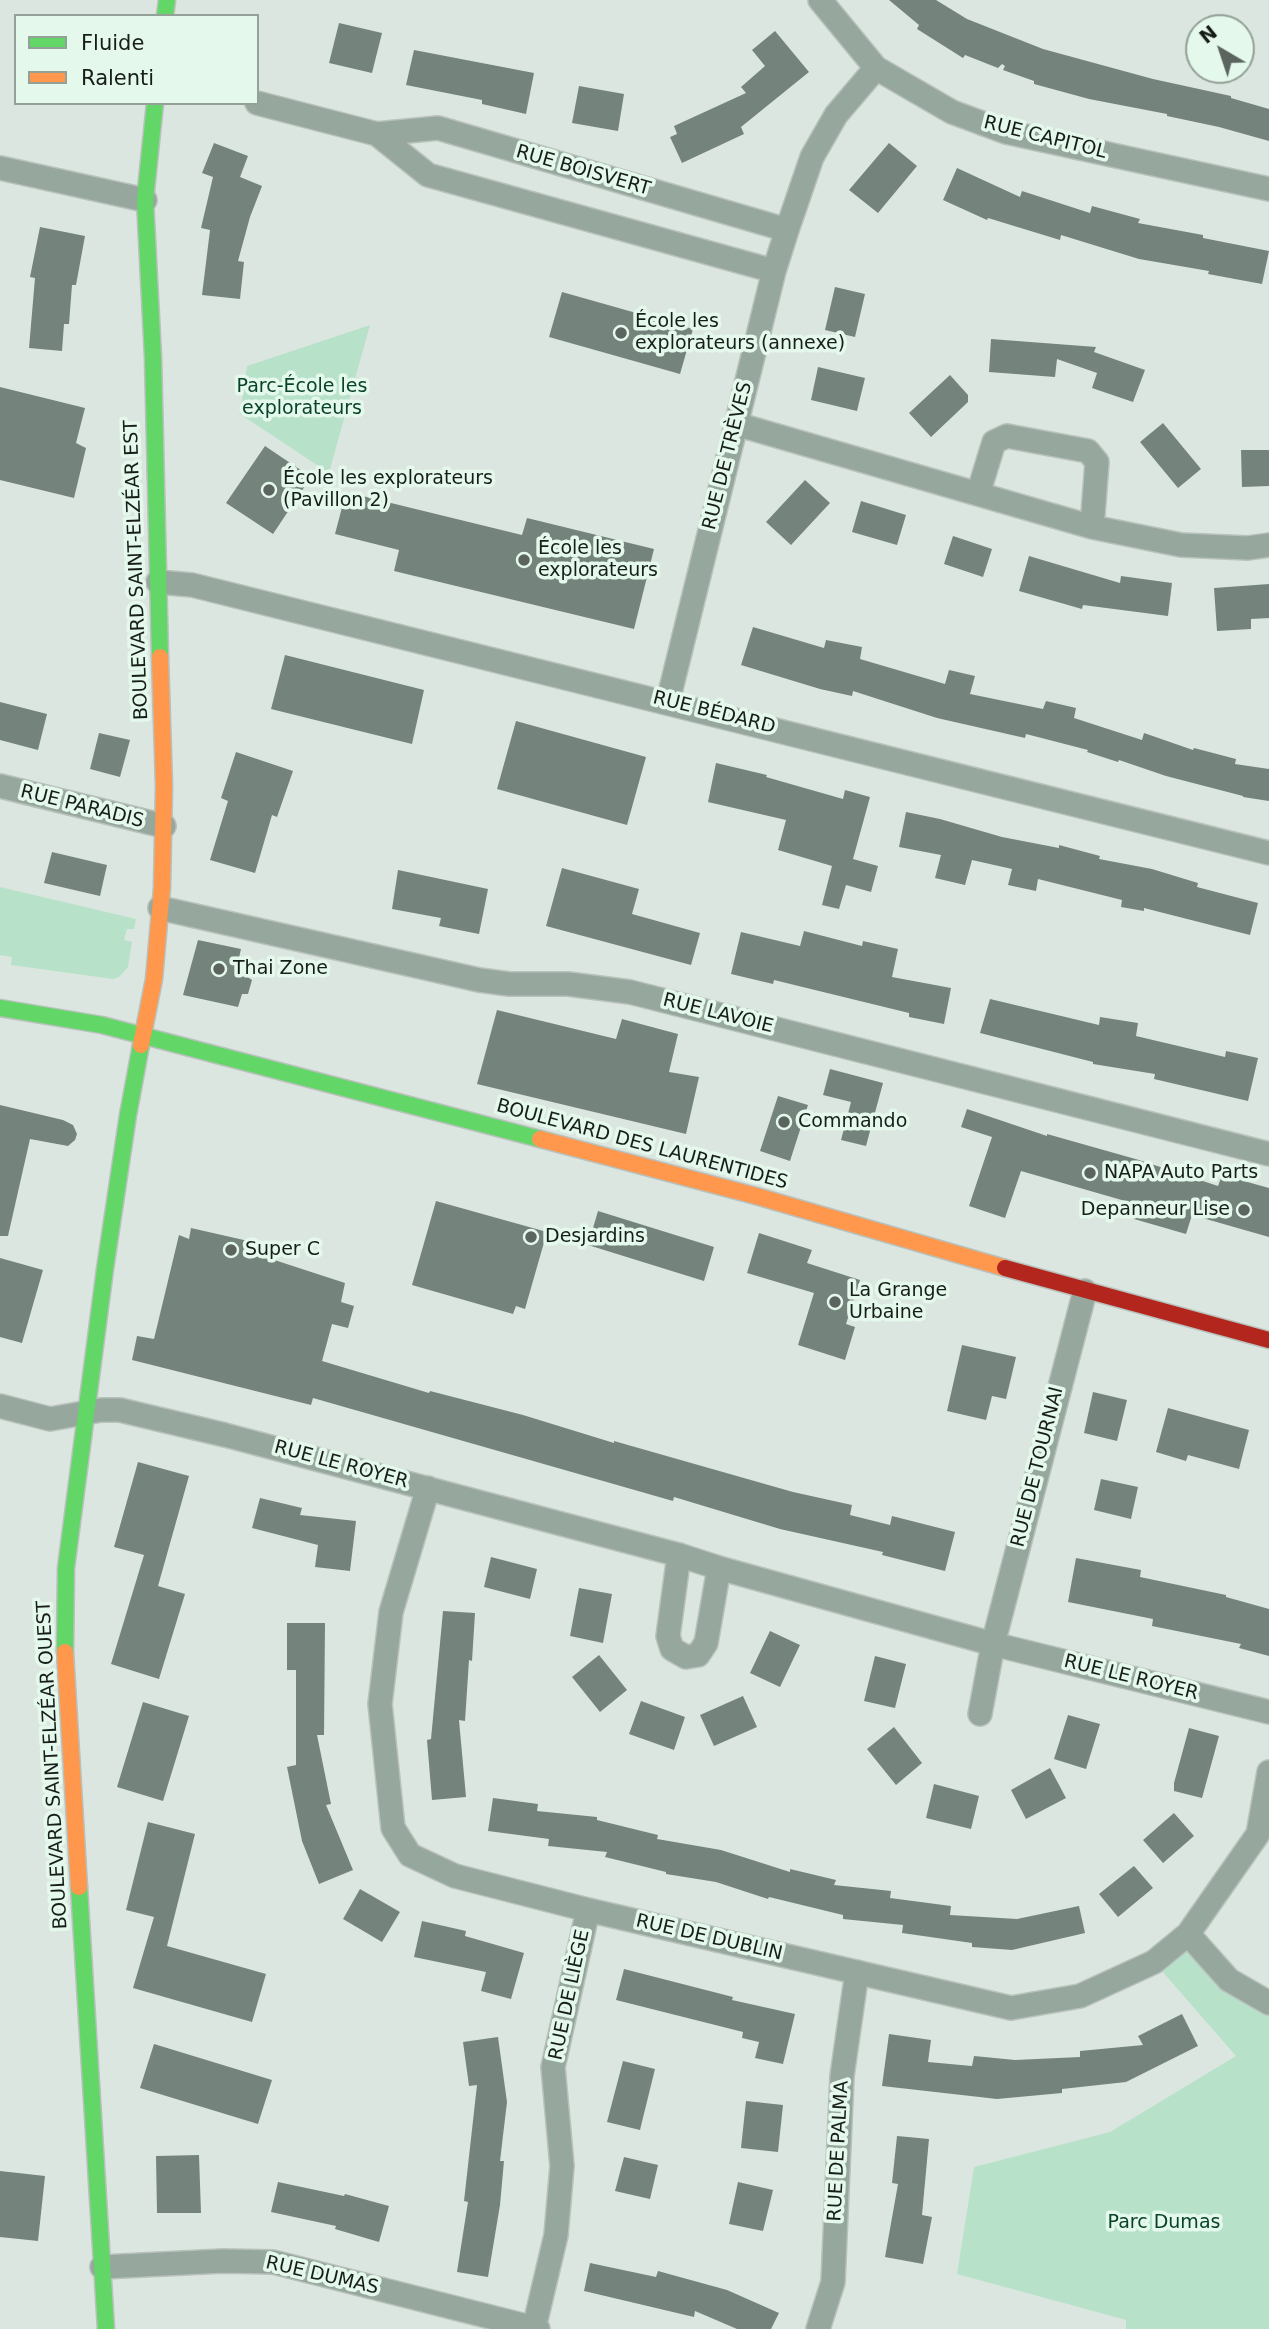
<!DOCTYPE html>
<meta charset="utf-8">
<style>
body{margin:0}
#map{position:relative;width:1269px;height:2329px;overflow:hidden;background:#dce6e0;font-family:"DejaVu Sans",sans-serif}
canvas{display:block}
.legend{position:absolute;left:14px;top:14px;width:245px;height:91px;box-sizing:border-box;background:#e5f8ec;border:2px solid #93a198;margin:0;padding:9px 12px;list-style:none;font-size:21px;color:#171e1a}
.legend li{display:flex;align-items:center;gap:14px;height:35px}
.legend b{width:35px;border:2px solid #93a198}
.north{position:absolute;left:1185px;top:14px;width:70px;height:70px;box-sizing:border-box;background:#e5f8ec;border:2px solid #93a198;border-radius:50%;rotate:321deg;font-size:19px;font-weight:700;line-height:28px;text-align:center;color:#171e1a}
.north::after{content:'';display:block;margin:auto;width:24px;height:32px;background:#5c645f;clip-path:polygon(50% 0,100% 100%,50% 72%,0 100%)}
</style>
<div id="map">
<canvas width="1269" height="2329"></canvas>
<ul class="legend">
<li><b style="height:9px;background:#63d668"></b>Fluide</li>
<li><b style="height:9px;background:#ff974d"></b>Ralenti</li>
</ul>
<div class="north">N</div>
</div>
<script>
const ctx = document.querySelector('canvas').getContext('2d');
ctx.lineJoin = 'round';
function fillPath(path, color) { ctx.fillStyle = color; ctx.fill(path, 'evenodd'); }
const toPath = rows => new Path2D(rows.map(r => 'M' + r).join(''));
function strokePath(path, color, width, dash) { ctx.strokeStyle = color; ctx.lineWidth = width; ctx.lineCap = dash ? 'butt' : 'round'; ctx.setLineDash(dash || []); ctx.stroke(path); }
function drawText(font, color, halo, rows, align = 'center') {
  ctx.font = font + ' "DejaVu Sans",sans-serif'; ctx.lineWidth = 7; ctx.setLineDash([]); ctx.textBaseline = 'middle'; ctx.strokeStyle = halo; ctx.fillStyle = color; for (const [text, x, y, turn = 0] of rows) {
    ctx.save(); ctx.translate(x, y); ctx.rotate((+turn || 0) * Math.PI / 180); ctx.textAlign = isNaN(turn) ? turn : align; if (halo) ctx.strokeText(text, 0, 0); ctx.fillText(text, 0, 0); ctx.restore();
  }
}
const green = toPath([
 [370,325,329,473,240,414,247,366],
 [0,887,136,919,134,929,127,929,124,940,132,942,128,967,119,977,113,979,11,965,12,957,0,955],
 [1188,1934,1269,2003,1269,2329,1126,2329,1126,2320,957,2274,974,2167,1110,2132,1236,2056,1154,1962]
]);
const building = toPath([
 [889,0,936,0,967,19,1043,49,1153,79,1231,96,1231,98,1269,109,1269,141,1219,127,1167,116,1167,114,1089,99,1034,84,1034,81,1003,70,1005,66,1002,64,998,68,965,55,963,58,917,29,919,25],
 [339,23,382,33,372,73,329,63],
 [775,31,809,72,741,127,744,134,682,163,670,137,677,134,674,126,746,93,741,87,765,66,752,50],
 [414,50,534,73,526,114,482,104,482,100,406,85],
 [579,86,624,94,618,131,572,123],
 [214,143,248,156,240,177,262,186,250,217,238,261,244,262,240,299,202,295,210,230,201,228,213,177,202,173],
 [889,143,917,166,878,213,849,190],
 [957,168,1020,197,1022,191,1090,213,1092,206,1140,219,1138,223,1203,235,1203,238,1269,251,1262,284,1208,274,1209,271,1139,259,1061,235,1060,240,988,218,987,220,943,200],
 [40,227,85,236,76,285,72,285,69,324,64,324,62,351,29,348,35,278,30,277],
 [835,287,865,294,855,337,825,330],
 [562,292,693,329,680,374,549,337],
 [991,339,1096,347,1094,352,1145,370,1133,402,1092,388,1097,373,1057,359,1055,377,989,372],
 [818,367,865,378,857,411,811,400],
 [950,375,968,395,968,402,931,437,909,413],
 [0,387,85,408,76,443,86,448,74,498,0,480],
 [1163,423,1201,469,1178,488,1140,442],
 [265,446,311,477,273,534,226,503],
 [1241,450,1269,450,1269,486,1242,487],
 [805,480,830,503,791,545,766,522],
 [346,492,522,535,527,518,654,549,634,629,394,571,399,550,335,534],
 [861,501,906,515,897,545,852,532],
 [953,536,992,549,983,577,944,564],
 [1029,556,1120,583,1121,576,1172,583,1168,616,1083,605,1082,609,1019,591],
 [1269,584,1269,618,1251,619,1251,629,1217,631,1214,588],
 [753,627,824,648,826,640,862,647,860,659,945,684,949,670,975,676,970,694,1043,709,1046,701,1076,708,1074,718,1142,740,1144,733,1193,750,1194,748,1236,759,1235,764,1269,769,1269,801,1243,797,1243,796,1166,776,1119,760,1118,762,1087,752,1088,750,1026,734,1025,738,937,718,853,691,852,696,820,689,741,665],
 [285,655,424,690,412,744,271,709],
 [0,702,47,714,38,750,0,740],
 [516,721,646,757,627,825,497,789],
 [99,733,130,740,120,777,90,769],
 [236,752,293,771,277,817,272,815,255,873,210,860,228,801,221,798],
 [716,763,767,775,766,777,843,799,845,790,870,797,853,859,878,866,871,892,846,885,839,909,822,905,832,866,778,850,786,820,708,802],
 [906,812,940,819,1002,837,1059,848,1059,845,1100,856,1099,859,1152,869,1198,883,1197,887,1258,903,1250,935,1144,908,1144,911,1121,907,1122,900,1038,879,1036,891,1008,885,1012,869,972,860,965,885,935,878,941,855,899,847],
 [52,852,107,865,100,896,44,883],
 [562,868,639,889,632,914,700,933,691,965,546,926],
 [398,870,488,889,479,934,439,926,441,918,392,909],
 [804,931,862,946,863,941,898,949,892,977,951,988,944,1024,909,1017,909,1013,774,980,773,984,731,974,741,932,800,946],
 [198,940,241,949,239,958,251,962,246,976,252,980,248,994,242,994,238,1007,183,995],
 [990,999,1099,1025,1100,1017,1138,1023,1136,1036,1225,1057,1226,1051,1258,1058,1248,1101,1154,1079,1155,1074,1093,1064,1093,1062,980,1033],
 [497,1010,616,1039,622,1019,678,1034,669,1072,699,1077,686,1134,477,1084],
 [830,1069,883,1083,866,1146,841,1140,851,1102,823,1095],
 [778,1096,808,1105,790,1161,760,1151],
 [0,1105,63,1120,73,1125,77,1134,75,1140,68,1146,30,1139,8,1236,0,1236],
 [967,1109,1047,1136,1047,1134,1139,1160,1218,1186,1222,1175,1269,1188,1269,1237,1192,1215,1186,1234,1134,1219,1139,1205,1021,1171,1005,1218,969,1206,992,1137,961,1127],
 [436,1201,547,1232,525,1309,516,1306,513,1314,412,1285],
 [598,1211,714,1247,704,1281,588,1245],
 [191,1228,257,1243,253,1253,345,1283,341,1302,354,1306,348,1328,332,1324,322,1361,429,1393,430,1391,523,1415,614,1443,614,1441,793,1492,852,1505,850,1515,890,1525,892,1516,955,1532,945,1571,882,1555,883,1552,780,1529,674,1497,673,1501,313,1398,311,1405,132,1360,137,1336,154,1339,179,1235,189,1239],
 [759,1233,812,1250,807,1263,860,1280,846,1324,855,1327,845,1360,798,1345,814,1293,747,1273],
 [0,1258,43,1270,22,1343,0,1337],
 [962,1345,1016,1357,1006,1399,992,1396,986,1420,947,1411],
 [1093,1392,1127,1400,1117,1441,1084,1433],
 [1168,1408,1249,1430,1239,1469,1188,1455,1186,1461,1156,1452],
 [138,1462,189,1476,158,1586,185,1594,159,1679,111,1664,144,1555,114,1547],
 [1101,1479,1138,1487,1131,1519,1094,1510],
 [260,1498,302,1508,300,1515,356,1521,350,1571,315,1567,318,1545,252,1528],
 [491,1557,537,1569,530,1599,484,1587],
 [1076,1558,1141,1570,1140,1577,1226,1595,1226,1597,1269,1609,1269,1656,1239,1648,1241,1644,1152,1626,1153,1619,1068,1602],
 [579,1588,612,1594,603,1643,570,1636],
 [443,1611,475,1613,472,1661,469,1660,465,1721,459,1720,466,1797,432,1800,427,1740,431,1739],
 [287,1623,325,1623,324,1735,317,1735,331,1804,326,1805,353,1870,319,1884,302,1841,287,1767,296,1765,296,1670,287,1670],
 [770,1631,800,1645,780,1687,750,1673],
 [599,1655,627,1690,600,1712,572,1677],
 [875,1656,906,1664,895,1708,864,1701],
 [743,1696,757,1727,714,1746,700,1715],
 [641,1701,685,1717,674,1750,629,1734],
 [143,1702,189,1716,163,1801,117,1787],
 [1068,1715,1100,1724,1086,1769,1054,1759],
 [894,1727,922,1763,896,1785,867,1749],
 [1189,1728,1219,1736,1202,1798,1174,1791,1174,1783],
 [1050,1768,1066,1798,1026,1819,1011,1790],
 [934,1784,979,1796,971,1829,926,1818],
 [493,1798,538,1804,537,1811,597,1817,597,1820,658,1835,657,1839,721,1850,790,1872,790,1869,836,1880,834,1885,891,1891,890,1898,951,1906,950,1915,1017,1919,1079,1906,1085,1933,1012,1950,972,1947,972,1943,902,1933,903,1925,843,1919,843,1915,769,1897,768,1899,716,1882,666,1874,666,1872,605,1857,607,1852,548,1846,549,1839,488,1831],
 [1174,1813,1194,1836,1163,1863,1143,1840],
 [148,1822,195,1834,167,1946,266,1974,252,2022,133,1988,154,1917,126,1910],
 [1134,1866,1153,1888,1118,1917,1099,1894],
 [360,1889,400,1912,382,1942,343,1919],
 [422,1921,466,1931,465,1936,524,1953,511,1999,481,1991,486,1972,414,1957],
 [624,1969,733,1997,732,2000,795,2014,783,2064,755,2058,759,2042,742,2038,743,2032,616,2000],
 [1182,2014,1198,2046,1126,2082,1062,2089,1062,2093,997,2099,882,2086,889,2034,931,2040,928,2062,972,2066,974,2056,1015,2060,1080,2057,1080,2051,1143,2045,1138,2036],
 [498,2037,507,2102,500,2161,504,2161,500,2205,488,2277,457,2272,468,2202,464,2201,477,2085,469,2086,463,2042],
 [154,2044,272,2080,258,2124,140,2088],
 [623,2061,655,2069,640,2130,607,2122],
 [746,2101,783,2105,778,2152,741,2148],
 [897,2136,929,2139,922,2215,932,2217,923,2264,885,2257,898,2184,892,2183],
 [199,2155,201,2213,157,2213,156,2156],
 [624,2157,658,2165,650,2199,615,2191],
 [0,2171,45,2176,38,2241,0,2237],
 [278,2182,344,2196,345,2194,389,2206,379,2242,335,2229,336,2226,271,2212],
 [738,2182,773,2190,763,2231,729,2224],
 [590,2263,656,2277,658,2271,727,2290,779,2313,771,2329,737,2329,695,2311,694,2317,584,2291]
]);
const street = toPath([
 [820,0,876,68,952,112,1006,132,1269,189],
 [257,103,377,134,438,128,787,230],
 [377,134,428,175,774,271],
 [0,168,145,200],
 [736,424,1092,527,1181,545,1248,548,1269,545],
 [978,494,994,442,1007,436,1088,451,1097,462,1092,527],
 [158,582,192,585,1269,853],
 [668,701,774,271,787,230,812,157,836,115,876,68],
 [0,786,164,826],
 [160,908,479,980,509,984,568,984,630,992,1269,1154],
 [0,1406,50,1419,101,1410,120,1410,225,1435,679,1555,719,1568,993,1644,1269,1712],
 [428,1488,391,1612,380,1704,393,1828,410,1855,455,1876,588,1910,1011,2008,1080,1996,1154,1962,1188,1934,1258,1834,1269,1772],
 [679,1555,668,1636,672,1649,686,1657,698,1655,706,1643,719,1568],
 [980,1714,993,1644,1085,1291],
 [1188,1934,1229,1980,1269,2003],
 [102,2267,223,2261,273,2262,538,2329],
 [534,2328,556,2235,562,2166,553,2067,588,1910],
 [818,2329,833,2282,842,2076,857,1972]
]);
const fast = toPath([
 [165,16,167,0],
 [155,103,145,200,153,357,160,657],
 [0,1008,102,1025,540,1139],
 [65,1652,66,1568,105,1269,128,1115,141,1045],
 [79,1887,106,2329]
]);
const slow = toPath([
 [141,1045,154,979,162,888,164,786,160,657],
 [540,1139,756,1196,1005,1268],
 [65,1652,79,1887]
]);
const jam = toPath([
 [1005,1268,1269,1340]
]);
const markers = [
 [621,333,7,"#5c645f"],
 [269,490,7,"#5c645f"],
 [524,560,7,"#5c645f"],
 [219,969,7,"#5c645f"],
 [784,1122,7,"#5c645f"],
 [1090,1173,7,"#5c645f"],
 [1244,1210,7,"#5c645f"],
 [531,1237,7,"#5c645f"],
 [231,1250,7,"#5c645f"],
 [835,1302,7,"#5c645f"]
];
const streetNames = [
 ["RUE CAPITOL",1045,138,14],
 ["RUE BOISVERT",583,171,16],
 ["RUE DE TRÈVES",728,456,-76],
 ["BOULEVARD SAINT-ELZÉAR EST",137,570,-92],
 ["RUE BÉDARD",714,713,14],
 ["RUE PARADIS",82,807,14],
 ["RUE LAVOIE",718,1014,14],
 ["BOULEVARD DES LAURENTIDES",642,1145,15],
 ["RUE LE ROYER",341,1465,15],
 ["RUE DE TOURNAI",1038,1467,-76],
 ["RUE LE ROYER",1131,1678,14],
 ["BOULEVARD SAINT-ELZÉAR OUEST",53,1765,-93],
 ["RUE DE DUBLIN",709,1938,13],
 ["RUE DE LIÈGE",570,1995,-78],
 ["RUE DE PALMA",839,2151,-87],
 ["RUE DUMAS",322,2276,13]
];
const poiNames = [
 ["École les",635,322],
 ["explorateurs (annexe)",635,344],
 ["École les explorateurs",283,479],
 ["(Pavillon 2)",283,501],
 ["École les",538,549],
 ["explorateurs",538,571],
 ["Thai Zone",233,969],
 ["Commando",798,1122],
 ["NAPA Auto Parts",1104,1173],
 ["Depanneur Lise",1230,1210,"right"],
 ["Desjardins",545,1237],
 ["Super C",245,1250],
 ["La Grange",849,1291],
 ["Urbaine",849,1313]
];
const parkNames = [
 ["Parc-École les",302,387],
 ["explorateurs",302,409],
 ["Parc Dumas",1164,2223]
];
fillPath(green, '#b7e2c9');
fillPath(building, '#74847c');
strokePath(street, '#b9c1bc', 26);
strokePath(fast, '#b9c1bc', 19);
strokePath(slow, '#b9c1bc', 19);
strokePath(jam, '#b9c1bc', 19);
strokePath(street, '#96a79d', 23);
strokePath(fast, '#63d668', 16);
strokePath(slow, '#ff974d', 16);
strokePath(jam, '#b3261e', 16);
for (const [x, y, r, color] of markers) { const dot = new Path2D(); dot.arc(x, y, r, 0, 2 * Math.PI); ctx.fillStyle = color; ctx.fill(dot); strokePath(dot, '#e5f8ec', 2.5); }
drawText('19px', '#171e1a', '#e5f8ec', streetNames);
drawText('19px', '#171e1a', '#e5f8ec', poiNames, 'left');
drawText('19px', '#094328', '#e5f8ec', parkNames);
</script>
